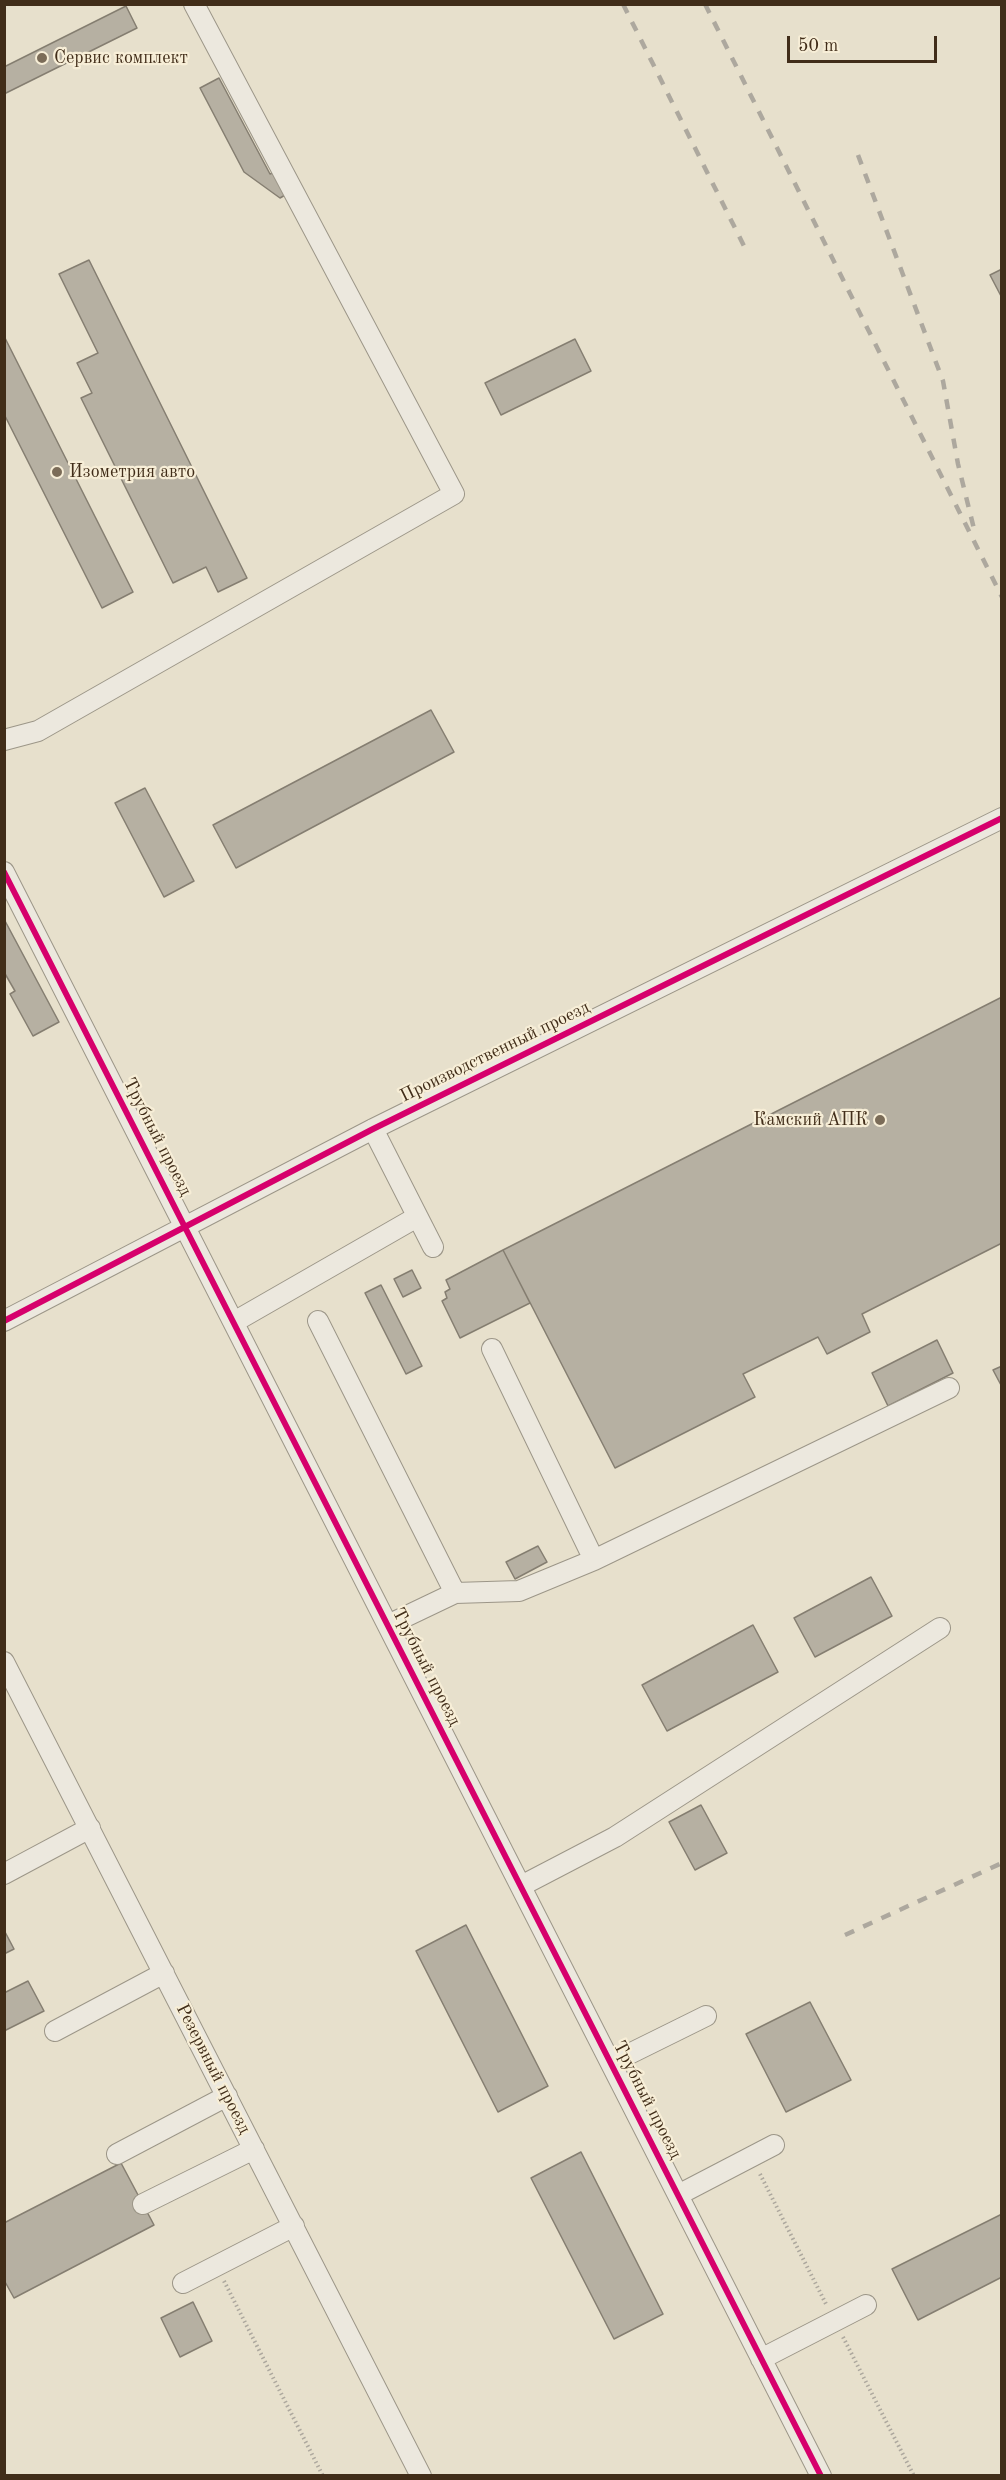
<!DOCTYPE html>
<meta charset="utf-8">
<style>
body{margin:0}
#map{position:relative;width:1006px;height:2480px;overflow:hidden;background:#e7e0cc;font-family:"Old Standard TT",serif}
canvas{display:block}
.frame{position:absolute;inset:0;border:6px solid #412d19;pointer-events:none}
.scale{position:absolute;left:787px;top:36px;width:150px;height:27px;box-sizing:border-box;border:3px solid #412d19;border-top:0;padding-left:8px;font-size:18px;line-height:21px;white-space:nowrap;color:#412d19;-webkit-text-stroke:4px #f7eed7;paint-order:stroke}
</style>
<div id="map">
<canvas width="1006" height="2480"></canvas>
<div class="frame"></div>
<div class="scale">50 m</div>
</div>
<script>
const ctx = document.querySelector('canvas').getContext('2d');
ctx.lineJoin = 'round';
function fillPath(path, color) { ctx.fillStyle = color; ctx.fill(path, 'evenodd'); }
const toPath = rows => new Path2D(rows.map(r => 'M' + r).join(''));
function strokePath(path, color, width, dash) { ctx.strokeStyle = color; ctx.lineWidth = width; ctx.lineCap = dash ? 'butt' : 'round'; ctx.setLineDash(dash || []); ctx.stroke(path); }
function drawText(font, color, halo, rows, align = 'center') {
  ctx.font = font + ' "Old Standard TT",serif'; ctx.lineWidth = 4.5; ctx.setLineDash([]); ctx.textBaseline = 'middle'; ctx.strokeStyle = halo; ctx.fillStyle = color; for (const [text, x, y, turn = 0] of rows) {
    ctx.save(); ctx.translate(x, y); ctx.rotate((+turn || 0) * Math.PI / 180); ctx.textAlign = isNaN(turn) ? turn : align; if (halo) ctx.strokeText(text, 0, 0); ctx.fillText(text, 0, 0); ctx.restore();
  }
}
const building = toPath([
 [126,6,137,28,4,94,4,67,126,6],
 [219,78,270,174,275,172,287,194,280,198,244,172,200,88,219,78],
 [89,260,247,578,218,592,206,567,173,583,81,398,92,393,77,363,98,353,59,274,89,260],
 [1002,269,1002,298,990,275,1002,269],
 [4,336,133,592,102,608,4,414,4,336],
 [575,339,591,371,501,415,485,383,575,339],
 [431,710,454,752,236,868,213,825,431,710],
 [145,788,194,881,164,897,115,803,145,788],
 [4,919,59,1022,33,1036,10,994,15,991,4,972,4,919],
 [1002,997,1002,1243,862,1314,870,1332,827,1354,818,1337,743,1374,755,1397,615,1468,503,1250,1002,997],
 [503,1250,530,1303,460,1338,442,1301,447,1298,445,1292,450,1289,446,1280,503,1250],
 [412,1270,421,1288,403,1297,394,1279,412,1270],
 [381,1285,422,1366,406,1374,365,1293,381,1285],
 [937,1340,953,1373,888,1406,872,1373,937,1340],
 [1002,1366,1002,1387,993,1370,1002,1366],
 [538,1546,547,1562,515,1579,506,1562,538,1546],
 [871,1577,892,1616,815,1657,794,1618,871,1577],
 [753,1625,778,1672,667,1731,642,1685,753,1625],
 [701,1805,727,1853,695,1870,669,1822,701,1805],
 [466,1925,548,2086,498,2112,416,1951,466,1925],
 [4,1930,14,1949,4,1954,4,1930],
 [28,1981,44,2011,4,2031,4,1993,28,1981],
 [810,2002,851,2080,786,2112,746,2034,810,2002],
 [581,2152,663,2314,614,2339,531,2178,581,2152],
 [121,2163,154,2225,14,2298,4,2280,4,2223,121,2163],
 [1002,2214,1002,2277,918,2320,892,2269,1002,2214],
 [193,2302,212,2341,180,2357,161,2318,193,2302]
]);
const path = toPath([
 [760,2174,826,2304],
 [224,2281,323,2476],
 [843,2337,914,2476]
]);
const minor = toPath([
 [4,740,38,731,454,494,194,4],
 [4,872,821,2476],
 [373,1129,433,1247],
 [4,1321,373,1129,1002,818],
 [318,1321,455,1593],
 [234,1322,417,1217],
 [492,1349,594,1560],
 [388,1625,455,1593,519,1591,594,1560,949,1388],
 [4,1662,421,2476],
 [4,1874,90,1828],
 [521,1886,615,1837,940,1628],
 [55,2031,164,1973],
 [611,2063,706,2016],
 [117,2154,227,2096],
 [678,2195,774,2145],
 [143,2204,254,2149],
 [183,2283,294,2226],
 [761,2359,866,2305]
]);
const rail = toPath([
 [623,4,746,250],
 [705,4,1002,597],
 [858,155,943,381,958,464,975,533],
 [845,1935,1002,1863]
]);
const cycleway = toPath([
 [4,872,821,2476],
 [4,1321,373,1129,1002,818]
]);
const markers = [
 [42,58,6,"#7b6c58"],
 [57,472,6,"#7b6c58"],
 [880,1120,6,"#7b6c58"]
];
const poiNames = [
 ["Сервис комплект",54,58],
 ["Изометрия авто",69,472],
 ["Камский АПК",868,1120,"right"]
];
const streetNames = [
 ["Производственный проезд",495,1052,-26],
 ["Трубный проезд",157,1137,63],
 ["Трубный проезд",426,1667,63],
 ["Резервный проезд",213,2069,63],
 ["Трубный проезд",647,2100,63]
];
fillPath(building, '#b6b0a2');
strokePath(building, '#857e71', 1.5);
strokePath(minor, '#9c9688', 22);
strokePath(path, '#ada89e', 4, [1.5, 3]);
strokePath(minor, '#ece8de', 20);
strokePath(rail, '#ada89e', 4.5, [10, 10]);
strokePath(cycleway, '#d6006c', 6);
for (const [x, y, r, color] of markers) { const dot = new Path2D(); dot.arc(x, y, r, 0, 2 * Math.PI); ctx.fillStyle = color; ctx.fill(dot); strokePath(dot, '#f7eed7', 2); }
drawText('18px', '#412d19', '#f7eed7', poiNames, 'left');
drawText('18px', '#412d19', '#f7eed7', streetNames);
</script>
